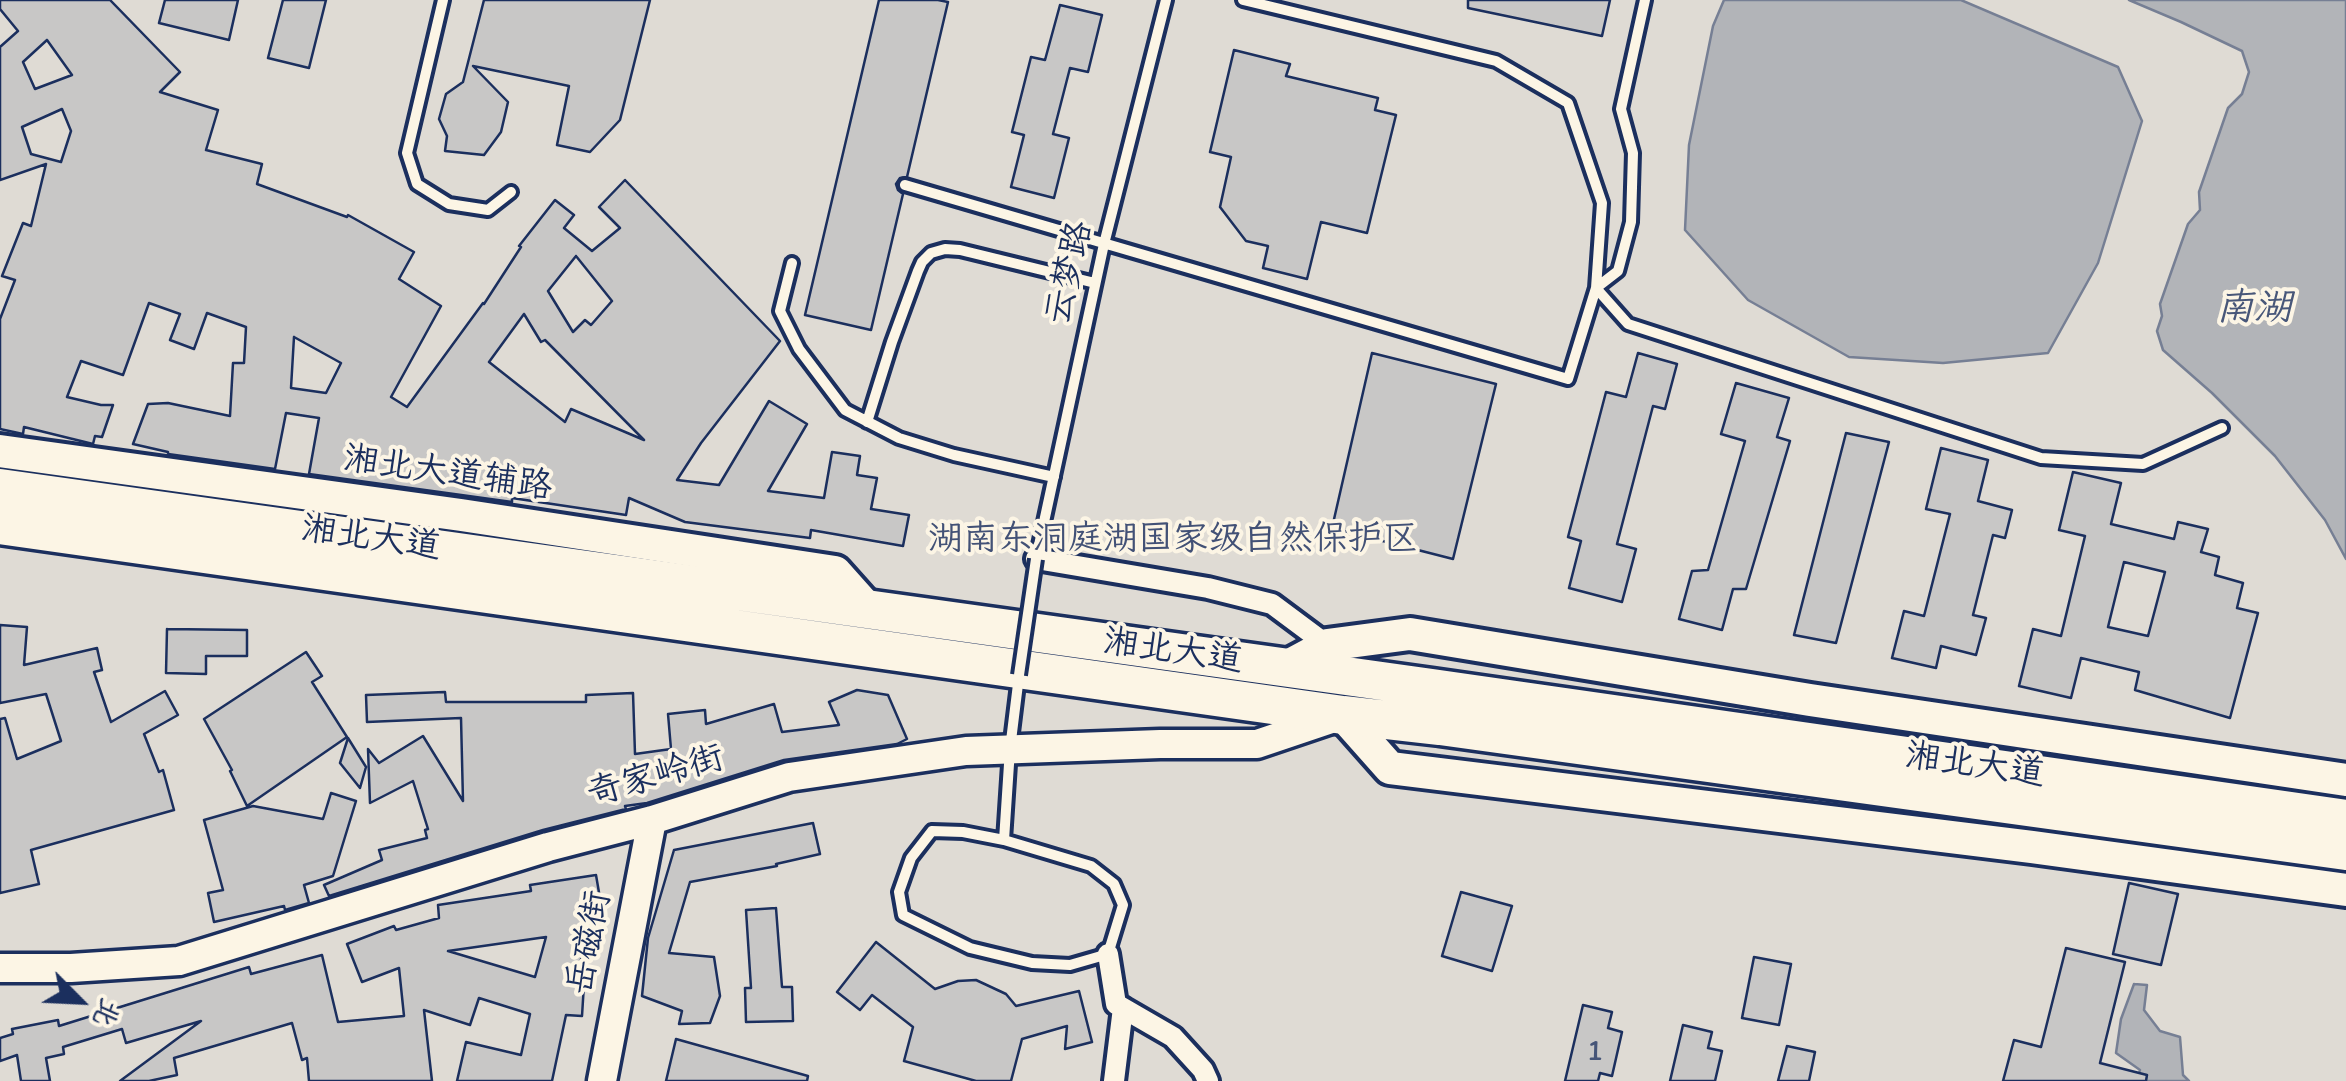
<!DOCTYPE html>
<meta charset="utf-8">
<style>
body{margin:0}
#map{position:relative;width:2346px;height:1081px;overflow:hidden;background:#fcf5e5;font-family:Itim,"LXGW WenKai TC",sans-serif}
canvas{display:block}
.north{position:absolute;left:30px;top:951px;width:100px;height:100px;-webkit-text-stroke:8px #fcf5e5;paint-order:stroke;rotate:114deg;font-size:28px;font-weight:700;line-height:40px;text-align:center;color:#1b2f5e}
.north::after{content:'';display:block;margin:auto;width:35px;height:45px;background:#1b2f5e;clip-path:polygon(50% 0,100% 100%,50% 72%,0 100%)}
</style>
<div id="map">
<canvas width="2346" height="1081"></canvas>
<div class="north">北</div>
</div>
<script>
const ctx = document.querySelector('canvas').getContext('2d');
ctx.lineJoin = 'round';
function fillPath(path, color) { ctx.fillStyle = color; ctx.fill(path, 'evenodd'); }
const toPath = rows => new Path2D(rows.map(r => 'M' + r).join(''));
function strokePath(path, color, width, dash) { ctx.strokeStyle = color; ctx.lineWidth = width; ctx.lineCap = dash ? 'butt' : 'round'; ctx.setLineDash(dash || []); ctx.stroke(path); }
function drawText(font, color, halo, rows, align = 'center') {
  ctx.font = font + ' Itim,"LXGW WenKai TC",sans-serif'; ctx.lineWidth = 8; ctx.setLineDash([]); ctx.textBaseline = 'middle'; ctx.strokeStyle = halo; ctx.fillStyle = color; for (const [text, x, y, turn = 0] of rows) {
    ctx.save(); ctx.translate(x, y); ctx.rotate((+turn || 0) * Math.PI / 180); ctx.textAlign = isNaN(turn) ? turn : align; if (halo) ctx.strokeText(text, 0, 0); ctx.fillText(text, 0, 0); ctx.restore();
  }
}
const green = toPath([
 [0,0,2346,0,2346,1081,0,1081]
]);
const water = toPath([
 [1724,0,1961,0,2118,67,2142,121,2098,263,2048,353,1943,363,1849,357,1748,300,1685,230,1689,145,1713,26,1724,0],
 [2129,0,2346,0,2346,559,2325,520,2275,456,2212,393,2163,350,2157,331,2162,316,2160,304,2188,224,2200,210,2199,192,2228,108,2242,94,2249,72,2242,51,2181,22,2129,0],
 [2134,984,2147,985,2144,1010,2160,1031,2180,1037,2183,1075,2189,1081,2137,1081,2140,1070,2116,1053,2121,1019,2134,984]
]);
const building = toPath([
 [0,0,110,0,180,72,160,92,218,110,206,150,262,164,257,184,347,217,348,215,414,252,399,279,441,306,391,397,407,407,483,303,484,304,521,247,519,246,555,200,574,215,564,228,592,251,620,228,599,207,625,180,780,341,701,443,677,480,719,485,769,401,807,424,768,491,824,498,832,452,860,456,857,475,877,478,871,509,909,515,903,546,811,530,810,538,685,522,629,498,626,515,512,498,512,502,309,474,319,418,286,413,275,469,168,454,168,452,133,444,148,404,168,403,230,416,233,363,244,363,246,327,207,313,194,349,170,340,180,314,149,303,123,375,81,361,67,397,101,405,113,405,102,437,95,436,93,444,24,427,23,434,0,429,0,319,15,280,2,276,23,223,31,226,46,164,0,180,0,47,18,31,0,9,0,0],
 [47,40,72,75,35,89,23,62,47,40],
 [62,109,71,131,61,162,31,154,22,127,62,109],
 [576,256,612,301,591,325,585,320,573,332,548,291,576,256],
 [524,314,541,342,545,340,644,440,571,409,565,422,489,362,524,314],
 [294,337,341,363,326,393,291,388,294,337],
 [165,0,238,0,229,40,159,23,165,0],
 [283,0,326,0,309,68,268,58,283,0],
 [484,0,650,0,620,120,590,152,557,145,569,86,473,66,508,102,501,132,484,155,445,151,447,136,439,119,446,94,463,82,484,0],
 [879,0,938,0,948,2,907,177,900,178,896,184,898,190,903,194,871,330,805,315,879,0],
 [1468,0,1610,0,1602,36,1468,8,1468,0],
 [1060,5,1102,15,1088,72,1070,68,1053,134,1069,138,1054,198,1011,187,1024,135,1012,132,1031,57,1045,60,1060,5],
 [1234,50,1290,64,1286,76,1378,98,1375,110,1396,115,1367,233,1321,222,1307,279,1263,268,1268,246,1246,241,1220,207,1231,157,1210,152,1234,50],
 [1372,353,1496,384,1453,559,1332,528,1372,353],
 [1638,353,1677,364,1665,409,1653,406,1617,544,1636,549,1622,602,1569,588,1581,541,1568,537,1606,392,1626,397,1638,353],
 [1736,383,1789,398,1777,437,1790,441,1746,589,1733,589,1722,630,1679,619,1692,571,1708,570,1745,441,1721,434,1736,383],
 [1846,433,1889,442,1836,643,1794,635,1846,433],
 [1941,448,1988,460,1978,501,2012,510,2005,538,1993,535,1973,615,1986,618,1976,655,1941,646,1936,668,1892,658,1904,611,1924,616,1950,514,1926,509,1941,448],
 [2073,472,2121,483,2111,524,2174,539,2178,522,2208,529,2201,552,2219,557,2215,575,2243,583,2237,608,2258,613,2230,718,2135,690,2139,672,2081,658,2071,698,2019,686,2033,629,2061,636,2085,536,2059,530,2073,472],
 [2124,562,2165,572,2148,636,2108,627,2124,562],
 [0,625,27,627,24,665,97,648,102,670,94,672,111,722,165,691,178,715,144,734,159,772,163,770,174,810,31,850,39,884,0,893,0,719,5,718,17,759,61,741,46,694,0,703,0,625],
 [167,629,247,630,247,656,206,656,206,674,166,673,167,629],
 [306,652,322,676,312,682,347,737,247,806,230,771,232,770,204,719,306,652],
 [857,690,888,695,907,739,897,744,784,760,647,803,625,806,626,809,543,830,329,896,324,885,382,860,379,850,427,838,425,830,428,829,413,781,370,803,368,749,379,763,423,736,463,801,461,718,367,722,366,695,445,692,446,702,586,702,586,695,633,693,635,754,671,749,668,714,705,710,706,724,774,704,782,732,839,725,829,702,857,690],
 [348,738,366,767,360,788,340,763,348,738],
 [331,793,356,801,333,876,304,885,309,903,285,910,284,906,214,922,208,893,223,890,204,820,253,806,323,819,331,793],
 [813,823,820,854,776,864,777,866,690,882,669,953,714,957,720,996,710,1023,679,1024,682,1011,642,996,648,938,674,850,813,823],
 [596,875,602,910,593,912,575,983,584,984,582,1016,566,1015,552,1081,457,1081,466,1042,521,1055,530,1014,479,998,470,1025,424,1010,432,1081,309,1081,307,1058,302,1060,292,1023,174,1058,177,1075,149,1081,120,1081,201,1021,126,1043,122,1029,63,1047,64,1054,46,1058,50,1081,21,1081,17,1055,0,1061,0,1038,13,1034,12,1029,58,1020,59,1026,249,967,251,974,322,955,338,1022,404,1016,399,968,362,982,347,944,394,926,396,930,439,918,438,905,531,891,530,885,596,875],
 [546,937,535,977,448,951,546,937],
 [2129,883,2178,894,2161,965,2113,954,2129,883],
 [1461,892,1512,906,1492,971,1442,956,1461,892],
 [776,908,782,987,792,987,793,1021,746,1022,745,988,751,988,746,910,776,908],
 [876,942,935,989,958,981,976,980,1006,994,1016,1006,1079,991,1092,1042,1065,1049,1067,1026,1022,1039,1011,1081,976,1081,904,1061,913,1027,872,995,860,1010,837,992,876,942],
 [2066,948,2125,962,2100,1063,2147,1075,2146,1081,2003,1081,2014,1040,2041,1047,2066,948],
 [1754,957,1791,964,1779,1025,1742,1018,1754,957],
 [1583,1005,1612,1012,1608,1028,1622,1032,1612,1076,1600,1073,1598,1081,1565,1081,1583,1005],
 [1683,1025,1712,1032,1708,1048,1722,1051,1715,1081,1670,1081,1683,1025],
 [676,1039,808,1076,807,1081,666,1081,676,1039],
 [1787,1046,1815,1052,1809,1081,1778,1081,1787,1046]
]);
const lane = toPath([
 [443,0,407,153,417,184,449,204,488,210,511,192],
 [1645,0,1621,109,1633,153,1631,222,1618,271,1596,288,1628,324,2041,458,2143,464,2222,428],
 [905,185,1568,379,1596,288,1602,203,1568,103,1496,61,1243,0],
 [792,263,780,311,799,349,845,410,899,438,954,455,1054,477],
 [867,422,892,342,918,271,922,262,931,253,945,249,960,250,1095,283],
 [1036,559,1104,244,1166,0],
 [932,831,963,832,1004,840,1091,866,1114,884,1123,905,1108,954,1070,965,1032,963,970,948,903,915,899,892,911,858,932,831],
 [1004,840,1010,749,1019,676]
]);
const street = toPath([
 [1036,559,1208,588,1272,604,1327,645],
 [1108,954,1116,1004,1173,1037,1203,1070,1208,1081],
 [1114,1081,1123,1008]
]);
const secondary = toPath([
 [0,968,71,968,179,961,548,847,652,820,789,777,966,751,1160,744,1257,744,1340,716],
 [602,1081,652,820]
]);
const primary = toPath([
 [0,451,461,515,835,572,868,609],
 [1286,667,1327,645,1410,634,1810,700,2346,780],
 [1343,715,1390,768,2032,847,2346,890]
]);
const highway = toPath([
 [0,488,1432,688,2346,819],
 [0,525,1343,715,1440,726,2346,851]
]);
const laneBridge = toPath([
 [1019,675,1036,559]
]);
const numberNames = [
 ["1",1595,1052]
];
const streetNames = [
 ["云梦路",1070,273,-77],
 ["湘北大道辅路",448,474,8],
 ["湘北大道",371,539,8],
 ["湘北大道",1173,652,8],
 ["湘北大道",1975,766,8],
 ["奇家岭街",656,777,-16],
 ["岳磁街",590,943,-79]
];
const parkNames = [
 ["湖南东洞庭湖国家级自然保护区",1173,540]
];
const waterNames = [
 ["南湖",2254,309]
];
fillPath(green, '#dfdbd4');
fillPath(water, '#b2b4b8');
strokePath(water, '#767f94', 2.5);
fillPath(building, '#c8c7c6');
strokePath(building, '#1b2f5e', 2.5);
strokePath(lane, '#1b2f5e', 18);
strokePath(street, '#1b2f5e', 28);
strokePath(secondary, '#1b2f5e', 35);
strokePath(primary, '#1b2f5e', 40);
strokePath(highway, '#1b2f5e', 45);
strokePath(lane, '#fcf5e5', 10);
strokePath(street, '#fcf5e5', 20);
strokePath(secondary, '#fcf5e5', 28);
strokePath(primary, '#fcf5e5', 32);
strokePath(highway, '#fcf5e5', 38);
strokePath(laneBridge, '#1b2f5e', 18, []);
strokePath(laneBridge, '#fcf5e5', 10);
drawText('30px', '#465578', null, numberNames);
drawText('35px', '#1b2f5e', '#fcf5e5', streetNames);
drawText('35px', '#425176', '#fcf5e5', parkNames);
drawText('italic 38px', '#485779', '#fcf5e5', waterNames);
</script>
